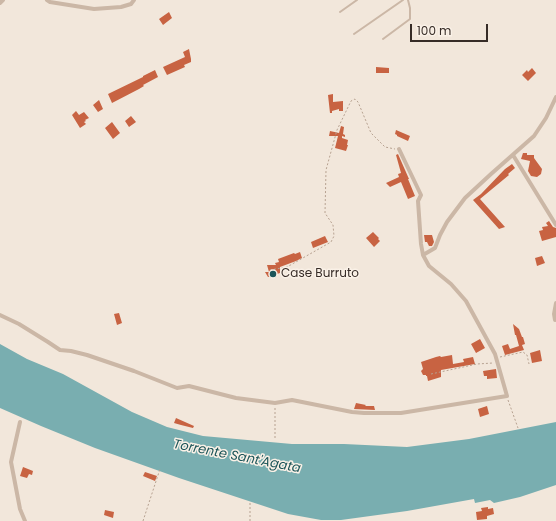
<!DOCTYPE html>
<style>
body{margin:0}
#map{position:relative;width:556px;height:521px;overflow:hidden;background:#f2e7db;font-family:Poppins,sans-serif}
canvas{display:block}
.scale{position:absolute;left:410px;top:24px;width:78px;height:18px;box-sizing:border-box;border:2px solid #372c27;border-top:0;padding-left:5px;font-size:12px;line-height:14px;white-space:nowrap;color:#372c27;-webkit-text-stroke:3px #faf1e7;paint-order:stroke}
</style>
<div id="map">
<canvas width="556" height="521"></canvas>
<div class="scale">100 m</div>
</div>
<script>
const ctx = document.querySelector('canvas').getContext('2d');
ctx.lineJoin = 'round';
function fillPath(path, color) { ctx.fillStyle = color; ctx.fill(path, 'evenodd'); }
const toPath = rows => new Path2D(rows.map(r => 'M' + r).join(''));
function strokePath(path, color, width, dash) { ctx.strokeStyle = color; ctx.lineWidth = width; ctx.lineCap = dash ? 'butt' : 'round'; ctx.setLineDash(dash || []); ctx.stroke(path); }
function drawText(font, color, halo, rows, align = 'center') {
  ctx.font = font + ' Poppins,sans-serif'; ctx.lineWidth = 3; ctx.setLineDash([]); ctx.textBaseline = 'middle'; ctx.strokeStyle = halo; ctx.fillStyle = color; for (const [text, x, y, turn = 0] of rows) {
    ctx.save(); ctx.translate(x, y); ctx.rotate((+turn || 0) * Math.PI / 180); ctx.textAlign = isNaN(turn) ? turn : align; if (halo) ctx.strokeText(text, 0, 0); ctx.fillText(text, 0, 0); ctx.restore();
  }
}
const water = toPath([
 [0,344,27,359,63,374,132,412,167,427,203,436,292,444,344,444,407,447,469,439,556,422,556,485,520,497,494,503,490,500,475,503,474,499,407,511,341,520,321,520,288,514,179,478,95,448,41,426,0,408]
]);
const building = toPath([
 [169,12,172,18,163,25,159,19],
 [189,49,191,59,191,62,184,65,185,67,167,75,163,67,185,57,183,52],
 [376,67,389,68,389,73,376,73],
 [532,68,536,73,528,81,522,75,527,70,528,72],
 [155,70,158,77,143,85,144,86,139,89,112,103,108,94,143,77,143,76],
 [333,94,333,102,343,101,343,111,339,111,339,109,332,111,332,113,330,113,328,95],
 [99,100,103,109,98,112,93,105],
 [76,111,79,115,84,112,89,118,85,120,86,121,84,122,86,124,80,128,72,115],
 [131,116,136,122,129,127,125,121],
 [112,122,120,133,113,139,105,128],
 [341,126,344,127,343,134,345,135,345,137,342,136,342,138,348,140,347,145,348,145,346,151,335,148,338,136,329,136,330,131,339,133],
 [396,130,410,136,408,141,397,136,397,135,395,134],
 [523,153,527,153,527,155,534,155,534,158,542,169,541,174,537,177,531,176,528,171,530,161,521,159],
 [398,154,409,179,408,179,415,196,408,199,401,182,390,187,386,183,399,177,398,174,401,173,396,155],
 [512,164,515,168,508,174,509,175,480,199,505,227,499,229,473,200,481,194,505,169],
 [549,221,553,227,556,228,556,237,542,241,539,231,543,230,542,227,548,226,546,223],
 [373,232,379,238,378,239,380,241,374,247,366,238],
 [424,235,432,235,434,242,432,246,429,246,427,242,425,242],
 [325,236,328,242,313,248,311,242],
 [300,252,302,258,296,261,280,267,280,273,277,274,277,275,268,277,265,272,269,272,267,265,276,265,275,263,279,262,278,259,294,253,295,254],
 [542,256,545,263,537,266,535,258],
 [119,313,122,323,117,325,114,314],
 [513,324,519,329,522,337,523,337,525,344,522,345,524,350,505,355,502,346,508,344,510,349,519,346,516,335,515,335],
 [480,339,485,348,476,353,471,344],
 [540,350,542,361,532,363,530,353],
 [452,355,453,364,464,362,463,359,473,357,475,364,441,370,441,377,428,381,427,376,426,376,426,375,423,375,421,371,423,369,421,362,436,357,440,356,441,357],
 [496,369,497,378,487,379,487,376,484,376,483,371],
 [356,403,366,405,365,406,374,406,375,410,354,409],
 [487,406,489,414,480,417,478,409],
 [176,418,194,426,193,428,181,425,174,423],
 [23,467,33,471,32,475,29,474,27,478,20,476],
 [145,472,157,476,155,481,143,476],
 [488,507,488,509,493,508,494,514,487,516,487,519,477,520,476,512,482,511,481,508],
 [105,510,114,512,113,518,104,515]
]);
const path = toPath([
 [270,270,287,267,331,242,334,236,333,225,325,213,326,170,337,130,351,101,355,99,358,102,371,133,385,147,395,149],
 [500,357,523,352,527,355,529,364],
 [431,374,477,364,493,363],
 [508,400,518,428],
 [275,438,275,408],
 [143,521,160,469],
 [250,521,250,503]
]);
const lane = toPath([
 [340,12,357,0],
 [354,34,403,0],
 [383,39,410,19,410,8,408,0]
]);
const street = toPath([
 [47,0,50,2,94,9,121,7,131,4,134,0],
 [0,3,3,0],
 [399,149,421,195,418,201,421,244,423,255],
 [513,155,556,225],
 [0,315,19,324,48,342,60,350,71,351,87,355,134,371,177,388,189,386,236,398,275,403,292,400,352,412,364,413,401,413,507,396,495,354,466,301,451,284,429,266,423,255,435,248,440,235,447,222,465,198,491,174,534,136,546,118,556,97],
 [555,320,554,314,556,303],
 [20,422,11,462,20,509,25,521]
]);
const markers = [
 [273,274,4,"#1c5559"]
];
const poiNames = [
 ["Case Burruto",281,274]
];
const waterNames = [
 ["Torrente Sant'Agata",237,457,11]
];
fillPath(water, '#79aeb0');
fillPath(building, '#c86342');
strokePath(path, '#b6a190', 1, [2, 2]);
strokePath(lane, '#cbb7a6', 2);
strokePath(street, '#cbb7a6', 4);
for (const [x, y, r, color] of markers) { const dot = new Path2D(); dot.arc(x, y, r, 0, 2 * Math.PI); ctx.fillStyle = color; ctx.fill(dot); strokePath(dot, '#faf1e7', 1.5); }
drawText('12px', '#372c27', '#faf1e7', poiNames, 'left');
drawText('italic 13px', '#1c5559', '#faf1e7', waterNames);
</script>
